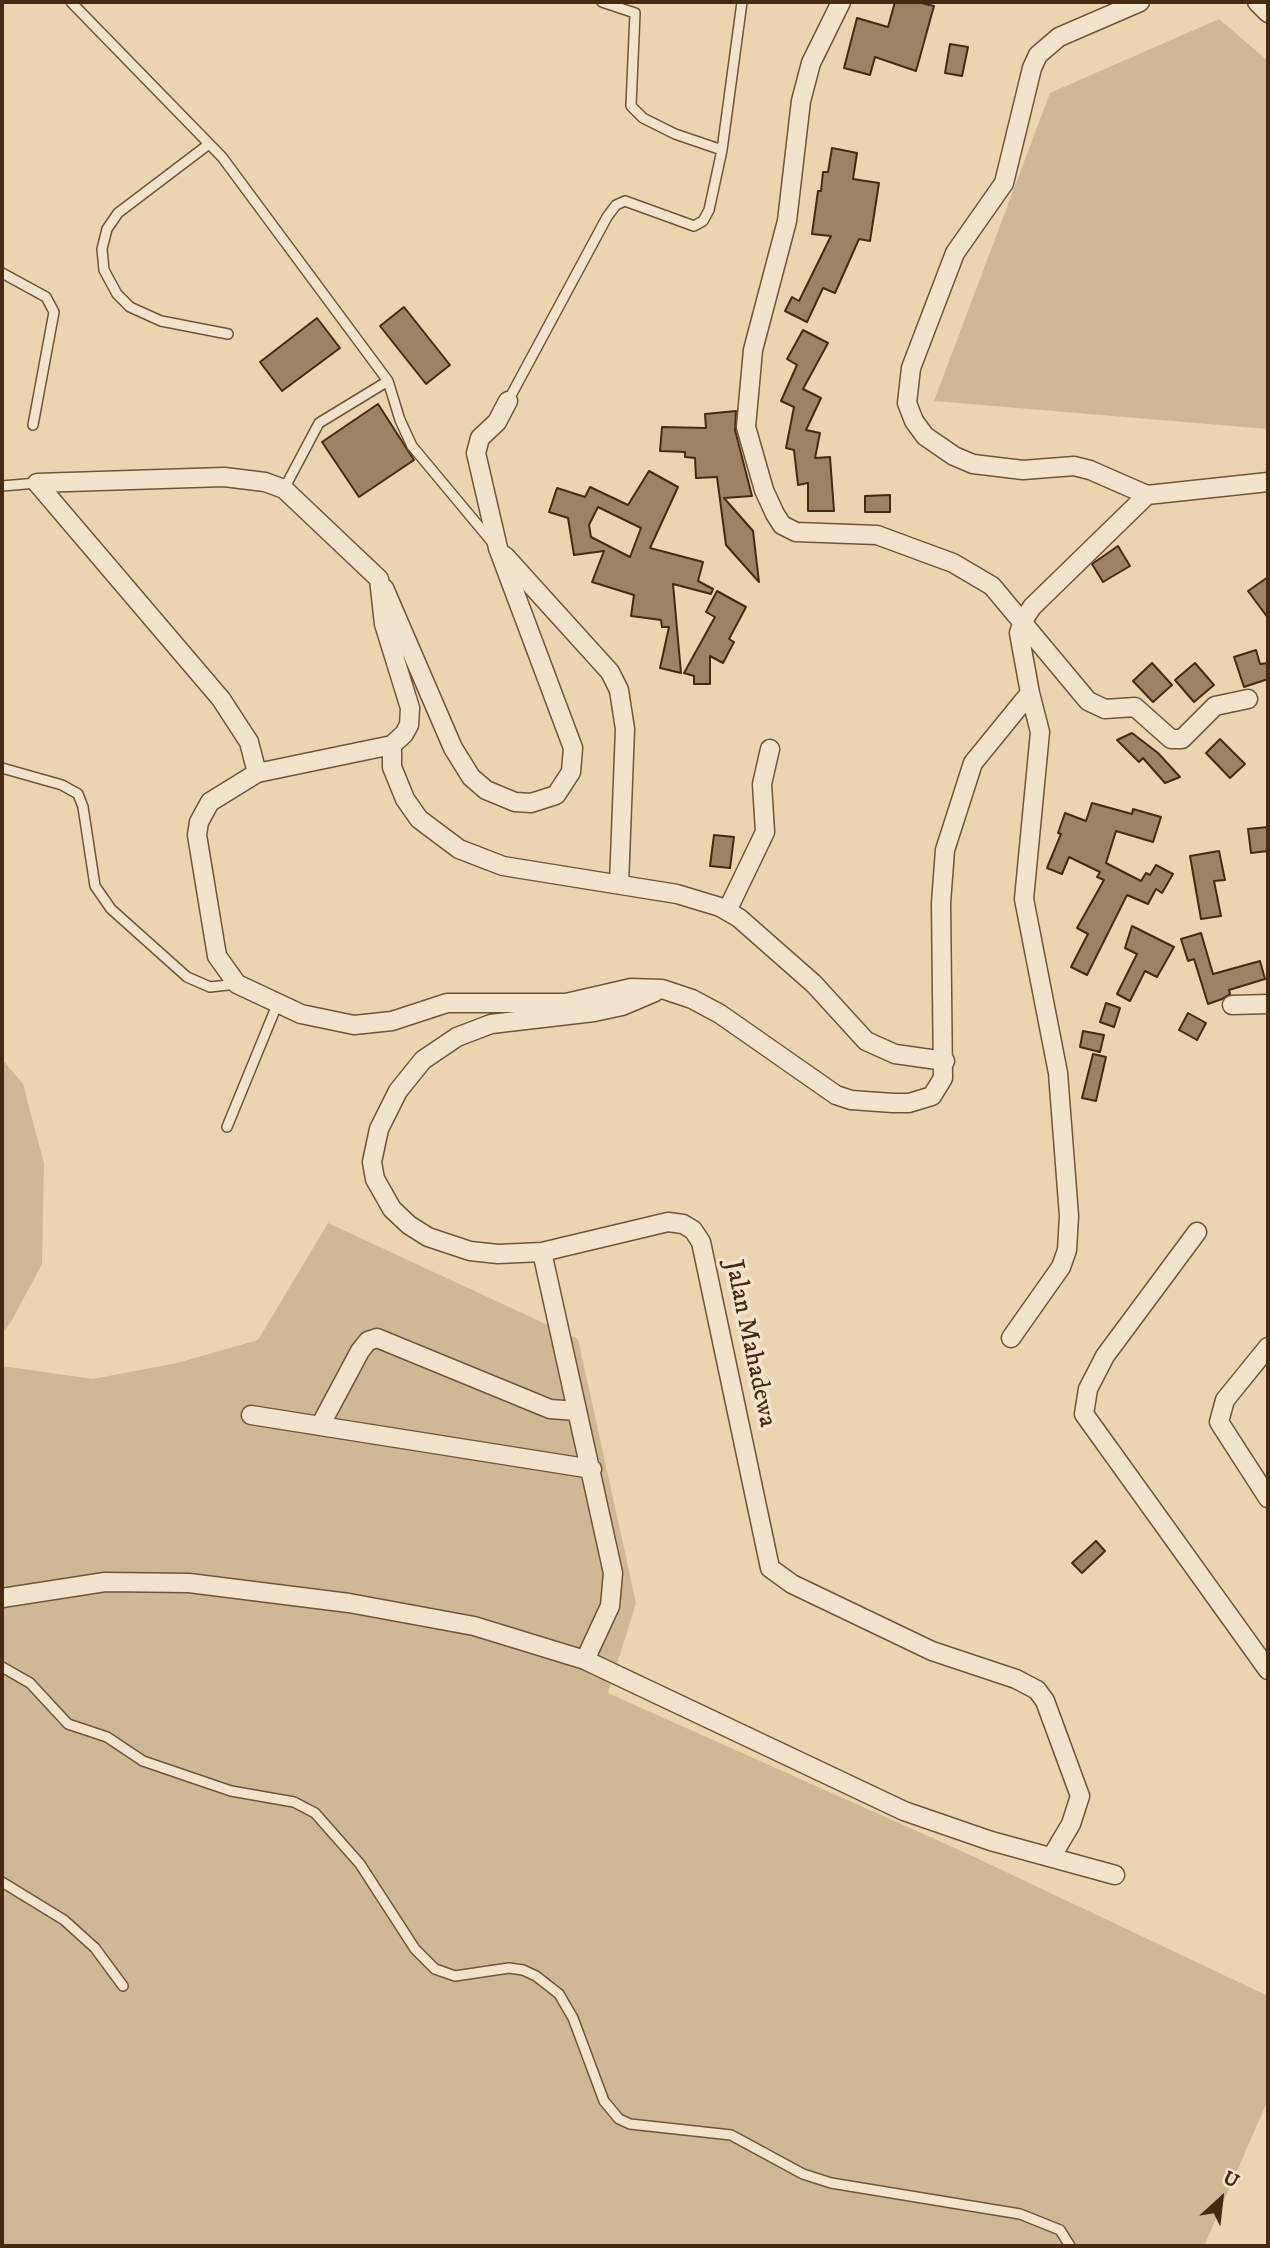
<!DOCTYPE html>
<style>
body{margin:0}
#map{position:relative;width:1270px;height:2248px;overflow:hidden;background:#ebd5b0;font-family:"IM FELL DW Pica",serif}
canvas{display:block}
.frame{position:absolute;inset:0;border:4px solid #462a12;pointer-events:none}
.north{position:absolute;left:1186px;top:2164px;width:70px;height:70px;-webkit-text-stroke:5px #f2e4cc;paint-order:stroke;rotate:27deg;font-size:19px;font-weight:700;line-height:28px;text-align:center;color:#462a12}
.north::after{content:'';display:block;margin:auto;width:24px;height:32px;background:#462a12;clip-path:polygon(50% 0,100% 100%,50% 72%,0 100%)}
</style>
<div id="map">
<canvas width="1270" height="2248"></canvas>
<div class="frame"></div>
<div class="north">U</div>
</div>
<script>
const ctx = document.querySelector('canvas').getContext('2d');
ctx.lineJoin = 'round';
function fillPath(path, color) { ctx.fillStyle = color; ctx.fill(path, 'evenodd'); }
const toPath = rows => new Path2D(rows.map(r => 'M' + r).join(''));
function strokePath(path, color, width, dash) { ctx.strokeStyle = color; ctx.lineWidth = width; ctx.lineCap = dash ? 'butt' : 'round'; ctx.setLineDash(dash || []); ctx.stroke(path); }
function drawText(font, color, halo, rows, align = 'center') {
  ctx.font = font + ' "IM FELL DW Pica",serif'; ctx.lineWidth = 7; ctx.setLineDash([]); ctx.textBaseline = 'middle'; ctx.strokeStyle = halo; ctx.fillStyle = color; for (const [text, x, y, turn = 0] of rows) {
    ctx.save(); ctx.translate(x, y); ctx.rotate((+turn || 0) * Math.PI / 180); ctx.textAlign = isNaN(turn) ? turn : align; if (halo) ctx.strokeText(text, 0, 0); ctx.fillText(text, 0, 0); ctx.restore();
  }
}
const green = toPath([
 [1219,19,1268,61,1268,429,934,401,1050,93],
 [2,1059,23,1084,44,1164,42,1264,11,1322,2,1334],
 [328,1223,578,1339,636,1603,608,1693,968,1854,1268,1996,1268,2100,1204,2246,2,2246,2,1366,93,1379,177,1363,258,1340]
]);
const building = toPath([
 [895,2,917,2,934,6,916,71,875,57,870,75,844,68,857,18,888,27,895,2],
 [950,44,968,47,962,76,945,73,950,44],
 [832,148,857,153,853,179,879,183,870,241,859,239,835,293,823,288,807,322,785,311,792,297,799,301,831,236,812,234,818,191,821,191,823,172,828,172,832,148],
 [404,307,450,365,426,384,380,326,404,307],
 [317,318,340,348,282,391,260,362,317,318],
 [803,330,828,343,803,389,821,398,806,430,820,433,815,458,830,457,834,511,808,511,808,483,798,485,794,450,786,448,794,407,781,401,797,365,787,359,803,330],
 [378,404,414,460,359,497,322,442,378,404],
 [736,411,735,430,752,496,724,498,753,531,759,582,726,545,717,477,696,478,695,458,685,457,685,452,660,451,662,427,706,428,705,414,736,411],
 [649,471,678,487,650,548,703,562,698,581,713,589,711,594,673,584,681,673,660,668,669,627,662,627,661,620,631,616,634,595,592,582,604,551,574,555,568,518,549,512,557,488,585,497,590,487,628,505,649,471],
 [598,507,641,528,630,557,591,537,589,525,598,507],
 [890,495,890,512,865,512,865,496,890,495],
 [1118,546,1130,566,1103,582,1092,564,1118,546],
 [1268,577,1268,618,1248,591,1268,577],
 [717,591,746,607,729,639,734,642,723,663,710,656,710,684,694,684,694,676,684,673,715,617,706,612,717,591],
 [1256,650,1260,664,1268,663,1268,679,1244,687,1234,657,1256,650],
 [1152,663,1172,685,1153,702,1133,681,1152,663],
 [1195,663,1214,685,1194,702,1175,680,1195,663],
 [1132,733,1158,753,1180,777,1165,783,1143,758,1139,762,1117,740,1132,733],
 [1220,739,1245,764,1230,778,1206,753,1220,739],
 [1092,803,1132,814,1133,809,1161,817,1153,842,1116,831,1106,863,1141,881,1146,873,1150,875,1156,865,1173,874,1162,893,1156,889,1148,904,1127,895,1087,975,1071,967,1088,934,1077,928,1104,880,1097,877,1100,872,1069,857,1062,874,1047,868,1061,834,1058,833,1065,813,1086,821,1092,803],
 [1268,827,1268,851,1251,853,1248,829,1268,827],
 [714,835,734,837,730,868,710,866,714,835],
 [1219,851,1225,880,1214,881,1221,916,1201,919,1190,856,1219,851],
 [1132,926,1174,947,1157,977,1145,971,1130,1001,1117,994,1137,954,1125,948,1132,926],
 [1201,933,1213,974,1260,961,1265,979,1229,990,1230,994,1222,999,1208,1004,1194,959,1188,961,1181,939,1201,933],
 [1106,1003,1120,1008,1114,1027,1100,1022,1106,1003],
 [1188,1013,1206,1023,1197,1040,1179,1030,1188,1013],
 [1083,1031,1104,1035,1100,1052,1080,1047,1083,1031],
 [1093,1054,1106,1057,1096,1101,1082,1098,1093,1054],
 [1096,1541,1105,1551,1082,1573,1072,1563,1096,1541]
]);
const service = toPath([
 [71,2,222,157,388,381,319,423,284,489],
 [602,2,635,13,631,106,643,118,675,134,722,150],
 [209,144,118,213,107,229,102,249,104,270,117,294,130,307,161,321,228,334],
 [2,273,46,297,54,312,33,425],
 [388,381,400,420,412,446,492,542],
 [508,401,607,217,616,205,625,201,694,226,703,221,709,210,722,150,742,2],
 [2,486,37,483],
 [2,768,62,785,78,794,83,807,95,886,111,909,187,977,210,987,237,984],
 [227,1127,277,1005],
 [2,1667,30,1683,68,1724,107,1737,143,1761,231,1791,294,1802,315,1813,360,1864,415,1949,435,1969,455,1976,509,1968,523,1970,536,1976,559,1994,573,2018,604,2101,619,2119,630,2124,731,2135,803,2174,831,2183,1020,2214,1060,2230,1070,2246],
 [2,1882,64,1920,95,1948,123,1986]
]);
const minor = toPath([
 [841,2,811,63,801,101,787,221,753,350,746,427,764,490,775,514,782,525,796,532,877,535,953,563,992,586,1088,701,1105,709,1135,707,1171,739,1182,739,1215,706,1248,699],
 [1140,2,1059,37,1038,55,1032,68,1004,183,955,253,911,368,907,403,914,421,925,436,954,456,973,464,1023,470,1074,466,1090,470,1147,495,1268,482],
 [1257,2,1268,13],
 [37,483,224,477,265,482,284,489,379,579,384,624,410,708,409,725,404,734,392,745,257,773,210,802,199,822,197,835,217,956,237,984,301,1014,354,1025,392,1021,447,1003,566,1003,631,988,662,989,692,999,720,1014,836,1095,851,1100,893,1103,909,1103,932,1096,943,1078,941,903,945,850,973,763,1030,693,1019,633,1023,621,1032,607,1147,495],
 [37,483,221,699,249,742,257,773],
 [505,556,610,672,619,690,625,729,619,884],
 [384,588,453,748,471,777,486,790,515,802,531,803,556,795,571,772,573,748,498,548,476,453,480,438,497,422,508,401],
 [392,745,392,767,405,799,419,819,459,849,503,866,677,894,720,907,739,918,814,984,866,1041,895,1054,945,1061],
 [727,911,765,832,762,784,770,749],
 [1232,1005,1268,1004],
 [1197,1232,1105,1356,1088,1389,1084,1414,1268,1670],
 [542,1252,498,1254,470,1251,428,1237,409,1225,392,1209,375,1179,372,1162,379,1129,398,1091,423,1060,457,1037,491,1024,594,1012,622,1006,655,992],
 [1011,1338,1061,1267,1067,1250,1069,1216,1058,1073,1024,899,1040,732,1030,693],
 [1268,1347,1225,1400,1219,1422,1268,1498],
 [251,1415,592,1469],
 [320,1426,360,1351,368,1341,377,1338,550,1409,577,1411],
 [2,1598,105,1582,189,1583,349,1603,474,1626,585,1660,904,1811,991,1841,1115,1875],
 [585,1660,610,1606,613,1573,542,1252,668,1222,683,1224,693,1230,701,1242,770,1568,792,1584,932,1651,1016,1679,1037,1690,1045,1701,1080,1796,1071,1824,1052,1856]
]);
const streetNames = [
 ["Jalan Mahadewa",749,1344,78]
];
fillPath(green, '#cfb895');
fillPath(building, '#9c8364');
strokePath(building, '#462a12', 2);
strokePath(service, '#6f553a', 12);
strokePath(minor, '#6f553a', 21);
strokePath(service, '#f2e4cc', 9);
strokePath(minor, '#f2e4cc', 18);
drawText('26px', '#462a12', '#f2e4cc', streetNames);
</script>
